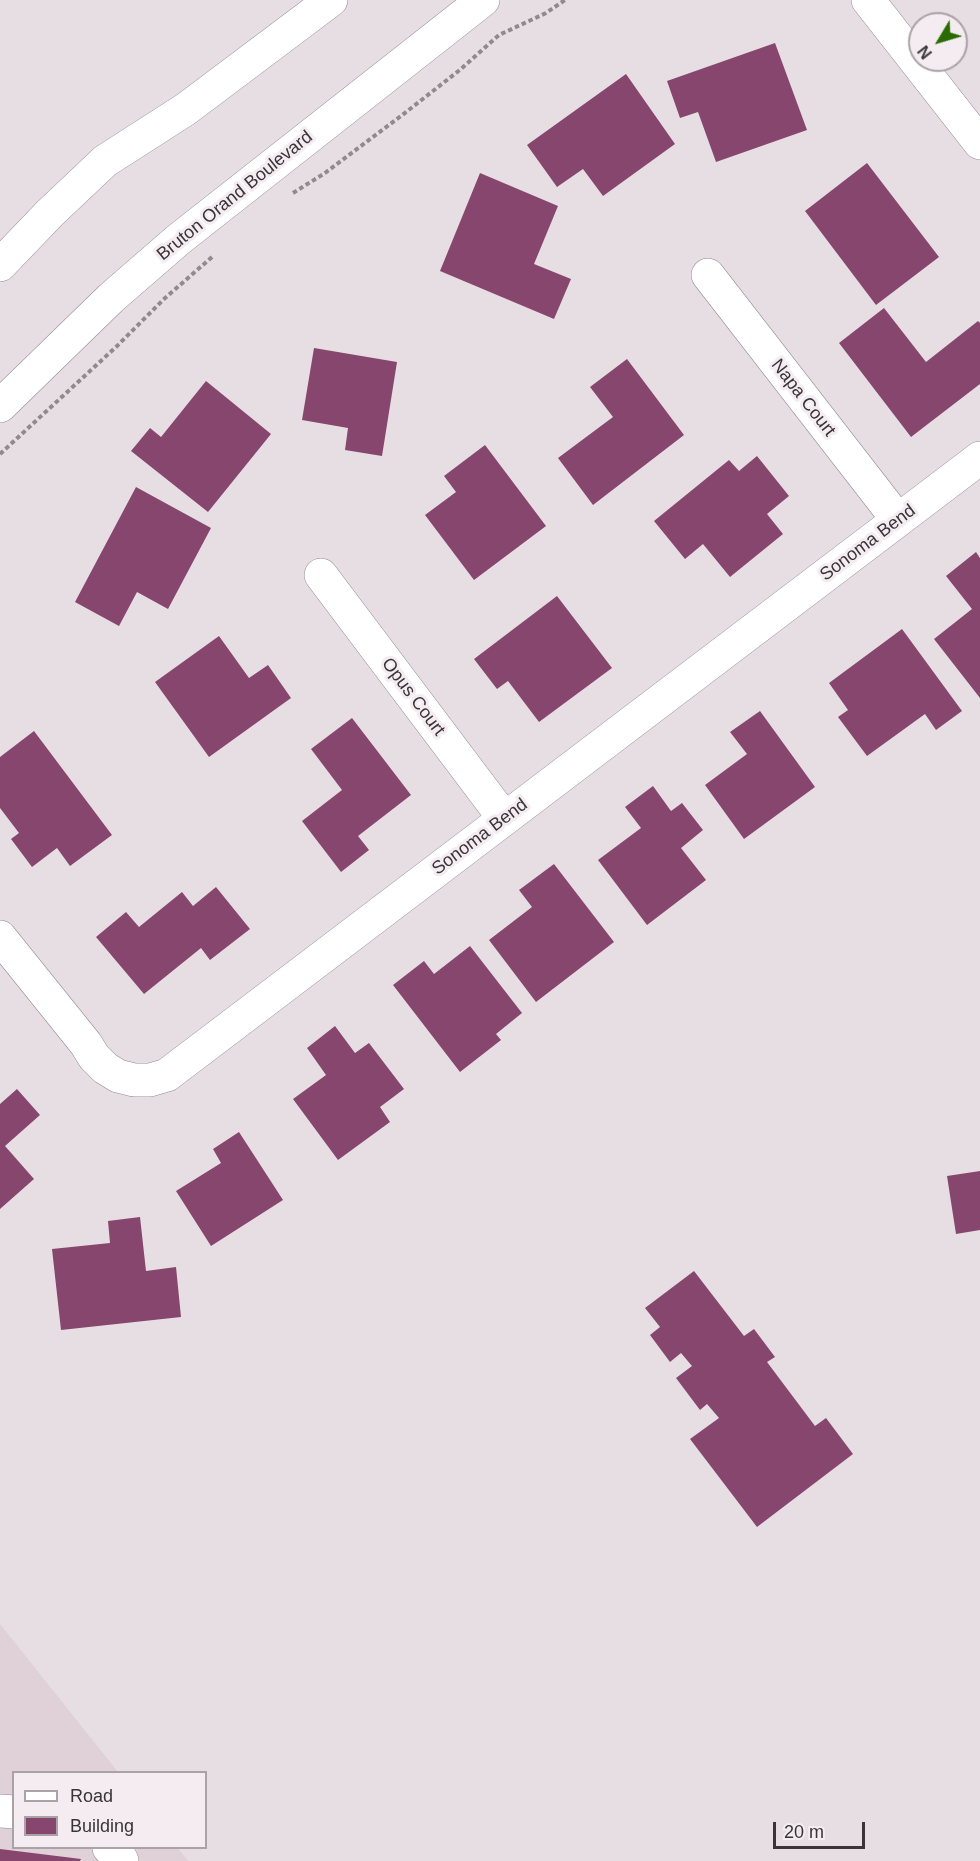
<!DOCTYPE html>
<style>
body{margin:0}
#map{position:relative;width:980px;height:1861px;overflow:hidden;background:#e7dee3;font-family:Arial,sans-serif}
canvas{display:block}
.legend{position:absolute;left:12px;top:1771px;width:195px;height:78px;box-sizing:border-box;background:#f4ecf0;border:2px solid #a9a3a6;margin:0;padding:8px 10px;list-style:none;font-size:18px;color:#393537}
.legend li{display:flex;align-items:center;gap:12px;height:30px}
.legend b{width:30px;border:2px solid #a9a3a6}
.north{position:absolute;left:908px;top:12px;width:60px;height:60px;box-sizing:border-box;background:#f4ecf0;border:2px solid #a9a3a6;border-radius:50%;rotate:232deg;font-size:16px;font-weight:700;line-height:24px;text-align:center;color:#393537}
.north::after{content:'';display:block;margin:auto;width:21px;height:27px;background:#2a6c03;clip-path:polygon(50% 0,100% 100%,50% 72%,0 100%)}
.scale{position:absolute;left:773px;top:1822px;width:92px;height:27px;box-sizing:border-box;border:3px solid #393537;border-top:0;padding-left:8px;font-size:18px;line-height:21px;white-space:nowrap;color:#393537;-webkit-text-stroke:4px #f4ecf0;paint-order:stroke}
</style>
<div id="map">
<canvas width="980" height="1861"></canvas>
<ul class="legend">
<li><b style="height:8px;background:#fff"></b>Road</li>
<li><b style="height:16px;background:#87466e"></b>Building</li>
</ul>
<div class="north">N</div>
<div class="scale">20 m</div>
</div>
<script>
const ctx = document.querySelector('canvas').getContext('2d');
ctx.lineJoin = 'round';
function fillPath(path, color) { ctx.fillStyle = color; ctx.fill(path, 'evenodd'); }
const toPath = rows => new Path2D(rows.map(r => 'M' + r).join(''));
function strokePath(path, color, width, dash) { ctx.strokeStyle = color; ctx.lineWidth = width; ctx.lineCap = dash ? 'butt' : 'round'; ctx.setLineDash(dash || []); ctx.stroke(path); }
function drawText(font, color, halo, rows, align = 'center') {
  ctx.font = font + ' Arial,sans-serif'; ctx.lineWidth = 6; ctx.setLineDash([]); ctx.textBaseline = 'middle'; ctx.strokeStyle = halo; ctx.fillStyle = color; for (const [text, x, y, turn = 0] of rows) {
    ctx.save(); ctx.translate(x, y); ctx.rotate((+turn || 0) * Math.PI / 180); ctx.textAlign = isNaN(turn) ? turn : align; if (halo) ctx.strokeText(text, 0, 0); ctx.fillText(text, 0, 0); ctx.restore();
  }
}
const built = toPath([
 [0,1624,118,1772,14,1772,14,1848,178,1848,188,1861,0,1861]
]);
const building = toPath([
 [775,43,807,130,716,162,698,112,680,118,667,81],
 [626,74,675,144,603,196,583,169,557,187,527,145],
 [867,163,939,257,876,305,805,211],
 [480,173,558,206,534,264,571,279,554,319,440,271],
 [884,308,926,362,978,321,980,323,980,384,911,437,839,343],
 [314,348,397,362,382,456,345,450,348,428,302,420],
 [627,359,684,435,593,505,558,458,613,417,590,387],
 [206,381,271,434,208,512,131,451,150,428,161,437],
 [485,445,546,526,474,580,425,515,456,492,444,476],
 [757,456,789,496,767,514,783,534,730,577,703,544,685,559,654,521,729,460,739,471],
 [136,487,211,528,168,609,137,592,119,626,75,602],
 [976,552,980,558,980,698,934,639,972,609,946,576],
 [557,596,612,668,539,722,508,681,497,689,474,659],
 [902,629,962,711,936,730,925,714,867,756,838,717,848,710,829,683],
 [219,636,249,678,268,665,291,698,209,757,155,682],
 [760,711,815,787,744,839,705,785,747,754,730,732],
 [352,718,411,795,358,836,369,850,341,872,302,821,342,790,311,749],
 [34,731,112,835,70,866,57,848,32,867,11,839,19,833,0,808,0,757],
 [653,786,671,811,682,803,703,830,681,848,706,880,647,925,598,860,641,828,625,807],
 [554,864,614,942,536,1002,489,940,532,907,519,890],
 [216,887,250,929,210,960,201,948,144,994,96,937,126,912,139,927,182,892,193,906],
 [470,946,522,1013,496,1034,501,1040,460,1072,393,985,424,961,434,974],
 [335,1026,355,1053,369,1043,404,1089,380,1107,390,1122,338,1160,293,1099,326,1075,307,1048],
 [17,1089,40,1115,5,1146,34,1179,0,1209,0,1104],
 [239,1132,283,1200,211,1246,176,1191,221,1163,213,1149],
 [980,1171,980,1230,956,1234,947,1176],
 [140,1217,146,1271,176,1267,181,1317,61,1330,52,1249,110,1243,108,1221],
 [694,1271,744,1336,754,1329,775,1357,767,1362,815,1426,826,1418,853,1454,757,1527,690,1439,719,1418,707,1404,700,1410,676,1378,692,1366,681,1353,670,1362,650,1335,660,1327,645,1308],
 [0,1849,81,1859,80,1861,0,1861]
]);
const path = toPath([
 [293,193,325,173,401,116,461,69,499,35,546,13,565,0],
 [0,454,116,347,164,299,212,257]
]);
const minor = toPath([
 [868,0,980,143],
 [708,275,898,520],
 [321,575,504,818],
 [0,937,86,1044,94,1057,105,1068,118,1076,134,1080,150,1080,167,1075,980,458],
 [0,1811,14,1812],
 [109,1848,120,1857,122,1861]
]);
const major = toPath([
 [0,265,50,213,105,161,186,109,331,0],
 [0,406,111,298,179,239,483,0]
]);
const streetNames = [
 ["Bruton Orand Boulevard",235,196,-39],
 ["Napa Court",803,398,52],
 ["Sonoma Bend",868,543,-37],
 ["Opus Court",413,697,53],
 ["Sonoma Bend",480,837,-37]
];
fillPath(built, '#e0d0d8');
fillPath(building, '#87466e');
strokePath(minor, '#928a8e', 34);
strokePath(major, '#928a8e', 34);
strokePath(path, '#908a8d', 4, [4.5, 3]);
strokePath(minor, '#fff', 33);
strokePath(major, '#fff', 33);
drawText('18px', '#393537', '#f4ecf0', streetNames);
</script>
